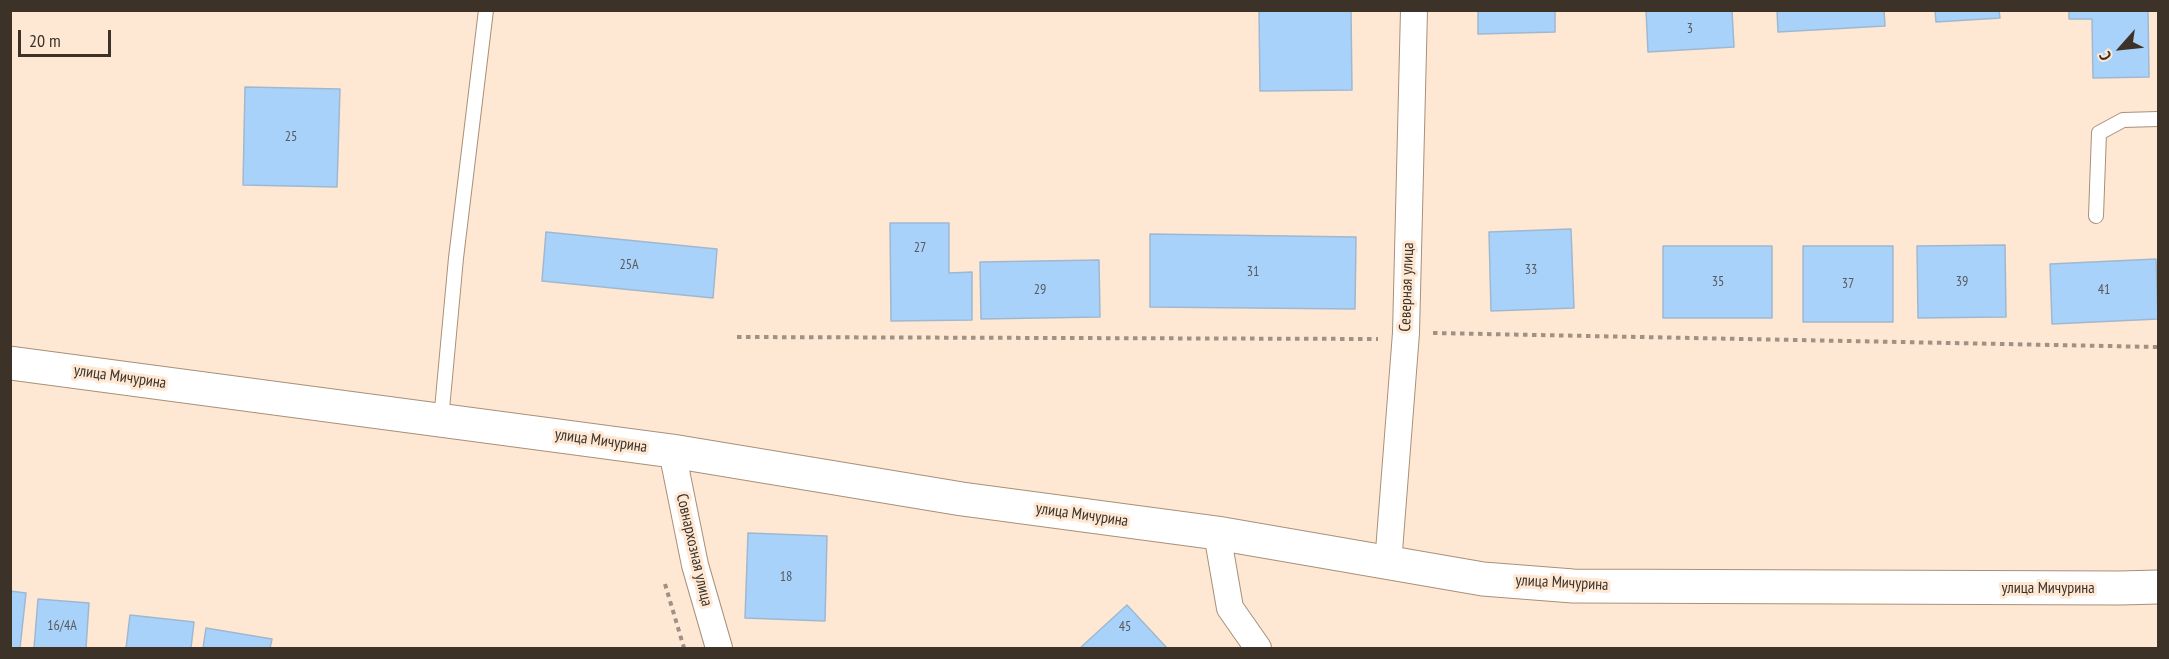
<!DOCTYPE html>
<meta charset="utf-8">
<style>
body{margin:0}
#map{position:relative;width:2169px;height:659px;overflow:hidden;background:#fee8d4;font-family:"PT Sans Narrow",sans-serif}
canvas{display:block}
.frame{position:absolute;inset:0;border:12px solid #3c3228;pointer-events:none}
.north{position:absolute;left:2091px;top:18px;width:60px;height:60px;-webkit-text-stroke:4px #fee8d4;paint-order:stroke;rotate:243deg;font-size:16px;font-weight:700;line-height:24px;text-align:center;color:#3c3228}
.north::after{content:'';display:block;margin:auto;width:21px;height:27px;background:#3c3228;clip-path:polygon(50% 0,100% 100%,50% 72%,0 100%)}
.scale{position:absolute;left:18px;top:30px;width:93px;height:27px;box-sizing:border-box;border:3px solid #3c3228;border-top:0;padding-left:8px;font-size:18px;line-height:21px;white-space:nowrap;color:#3c3228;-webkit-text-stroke:4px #fee8d4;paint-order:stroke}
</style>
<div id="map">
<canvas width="2169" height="659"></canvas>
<div class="frame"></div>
<div class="north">С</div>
<div class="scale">20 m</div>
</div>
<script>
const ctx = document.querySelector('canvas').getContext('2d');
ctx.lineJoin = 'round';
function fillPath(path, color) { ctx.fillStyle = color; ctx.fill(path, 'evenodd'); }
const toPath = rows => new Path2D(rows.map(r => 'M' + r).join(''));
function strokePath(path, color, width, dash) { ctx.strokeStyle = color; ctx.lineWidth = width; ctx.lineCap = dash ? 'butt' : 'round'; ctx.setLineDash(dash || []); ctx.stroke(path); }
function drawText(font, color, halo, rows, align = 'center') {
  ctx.font = font + ' "PT Sans Narrow",sans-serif'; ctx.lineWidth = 6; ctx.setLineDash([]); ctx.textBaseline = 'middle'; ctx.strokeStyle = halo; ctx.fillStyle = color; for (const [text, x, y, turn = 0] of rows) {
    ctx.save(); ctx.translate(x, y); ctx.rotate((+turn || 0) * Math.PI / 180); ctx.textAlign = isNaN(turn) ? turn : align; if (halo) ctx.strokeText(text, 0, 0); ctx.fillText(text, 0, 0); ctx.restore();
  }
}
const building = toPath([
 [1259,10,1351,10,1352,90,1260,91,1259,10],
 [1478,10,1555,10,1555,32,1478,34,1478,10],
 [1646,10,1732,10,1734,47,1648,52,1646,10],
 [1777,10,1884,10,1885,26,1778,32,1777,10],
 [1935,10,1999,10,2000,18,1936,22,1935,10],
 [2069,10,2148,10,2149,77,2093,78,2092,19,2069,19,2069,10],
 [245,87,340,89,337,187,243,185,245,87],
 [890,223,949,223,949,273,972,272,972,320,891,321,890,223],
 [1571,229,1574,308,1491,311,1489,232,1571,229],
 [546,232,717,249,713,298,542,281,546,232],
 [1150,234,1356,237,1355,309,1150,307,1150,234],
 [2005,245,2006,317,1918,318,1917,246,2005,245],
 [1663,246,1772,246,1772,318,1663,318,1663,246],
 [1803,246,1893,246,1893,322,1803,322,1803,246],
 [2156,259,2158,319,2052,324,2050,264,2156,259],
 [1099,260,1100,317,981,319,980,262,1099,260],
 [748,533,827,536,825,621,745,618,748,533],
 [10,591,26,593,20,648,10,648,10,591],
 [38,599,89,603,86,648,34,648,38,599],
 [1127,605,1167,648,1080,648,1127,605],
 [130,615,194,622,191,648,126,648,130,615],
 [206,628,272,639,270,648,203,648,206,628]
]);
const path = toPath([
 [1433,333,2158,347],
 [737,337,1378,339],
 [665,584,684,648]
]);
const service = toPath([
 [2096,216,2099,133,2123,120,2158,119],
 [441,420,456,258,486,10]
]);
const minor = toPath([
 [672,451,695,565,719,648],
 [1217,533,1230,608,1258,648],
 [1388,564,1406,333,1414,10]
]);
const secondary = toPath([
 [10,363,672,451,962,499,1217,533,1483,579,1573,586,2120,588,2158,587]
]);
const numberNames = [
 ["3",1690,29],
 ["25",291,137],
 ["27",920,248],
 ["25А",629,265],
 ["33",1531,270],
 ["31",1253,272],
 ["35",1718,282],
 ["39",1962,282],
 ["37",1848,284],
 ["29",1040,290],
 ["41",2104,290],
 ["18",786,577],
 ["16/4А",62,626],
 ["45",1125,627]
];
const streetNames = [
 ["Северная улица",1407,287,-88],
 ["улица Мичурина",120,377,8],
 ["улица Мичурина",601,441,8],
 ["улица Мичурина",1082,515,8],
 ["Совнархозная улица",694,550,77],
 ["улица Мичурина",1562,583,3],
 ["улица Мичурина",2048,588]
];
fillPath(building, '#a9d2fb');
strokePath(building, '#9fb8d0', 1.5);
strokePath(service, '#a89079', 16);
strokePath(minor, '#a89079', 28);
strokePath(secondary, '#a89079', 35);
strokePath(path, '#a19182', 4, [4.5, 4.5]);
strokePath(service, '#fff', 14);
strokePath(minor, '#fff', 26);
strokePath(secondary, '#fff', 33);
drawText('14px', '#575a5d', null, numberNames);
drawText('16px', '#3c3228', '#fee8d4', streetNames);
</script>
